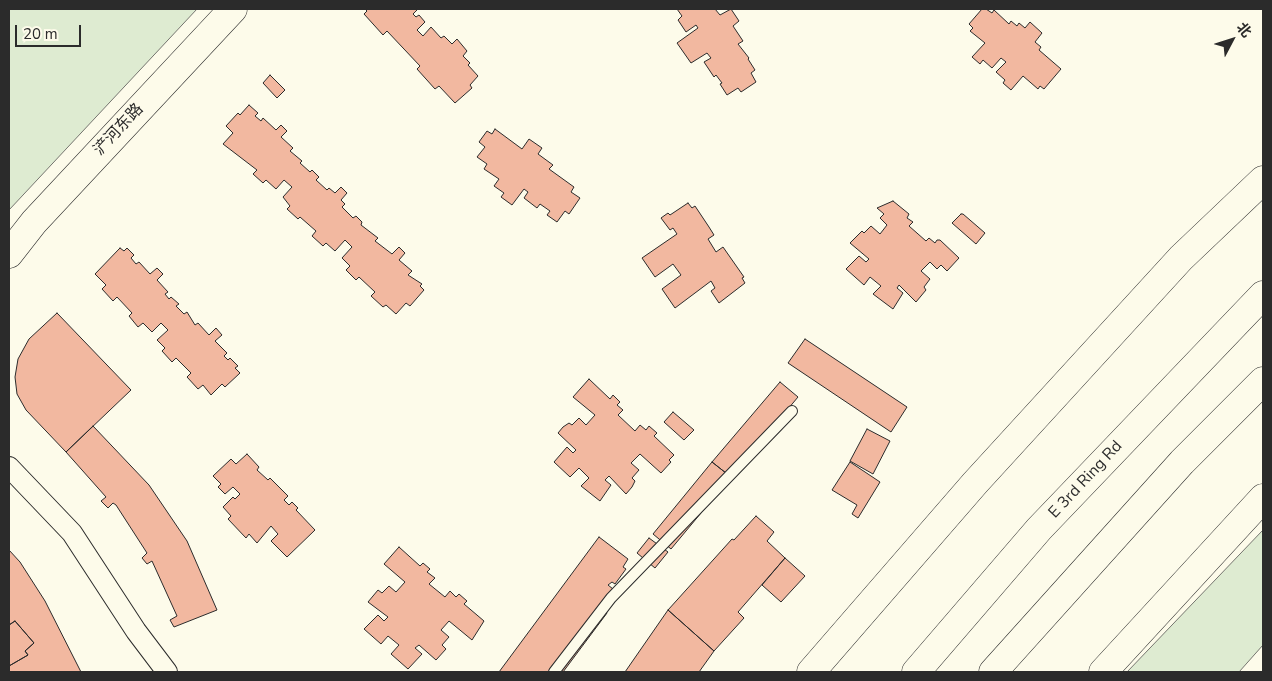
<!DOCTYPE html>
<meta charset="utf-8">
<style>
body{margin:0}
#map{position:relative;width:1272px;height:681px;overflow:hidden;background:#fdfbea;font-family:"Nunito Sans","Noto Sans SC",sans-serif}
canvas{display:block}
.frame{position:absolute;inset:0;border:10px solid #2b2b2b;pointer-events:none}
.north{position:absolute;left:1207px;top:15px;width:50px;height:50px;-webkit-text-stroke:4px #fdfbea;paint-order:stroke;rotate:50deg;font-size:14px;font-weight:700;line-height:20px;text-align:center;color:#2b2b2b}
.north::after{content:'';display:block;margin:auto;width:18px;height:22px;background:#2b2b2b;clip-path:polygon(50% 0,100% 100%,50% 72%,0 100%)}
.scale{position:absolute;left:15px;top:25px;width:66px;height:22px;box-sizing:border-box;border:2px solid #2b2b2b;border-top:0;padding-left:6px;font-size:15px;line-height:18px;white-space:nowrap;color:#2b2b2b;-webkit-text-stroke:4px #fdfbea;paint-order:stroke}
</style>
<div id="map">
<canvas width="1272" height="681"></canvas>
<div class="frame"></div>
<div class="north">北</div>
<div class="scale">20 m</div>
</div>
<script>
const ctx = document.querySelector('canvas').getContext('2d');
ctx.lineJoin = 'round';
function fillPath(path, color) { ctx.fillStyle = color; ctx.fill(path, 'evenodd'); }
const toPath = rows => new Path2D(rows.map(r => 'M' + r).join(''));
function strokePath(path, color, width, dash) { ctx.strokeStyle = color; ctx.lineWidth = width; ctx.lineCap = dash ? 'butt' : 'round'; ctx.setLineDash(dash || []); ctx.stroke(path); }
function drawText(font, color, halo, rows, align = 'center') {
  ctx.font = font + ' "Nunito Sans","Noto Sans SC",sans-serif'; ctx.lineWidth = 4; ctx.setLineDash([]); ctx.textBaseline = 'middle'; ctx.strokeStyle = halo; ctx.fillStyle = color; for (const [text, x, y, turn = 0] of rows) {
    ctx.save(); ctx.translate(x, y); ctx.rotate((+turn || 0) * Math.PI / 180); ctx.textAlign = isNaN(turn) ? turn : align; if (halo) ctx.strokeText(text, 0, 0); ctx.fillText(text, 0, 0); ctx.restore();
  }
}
const green = toPath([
 [9,9,197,9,9,210,9,9],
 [1263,530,1263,645,1239,672,1127,672,1263,530]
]);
const building = toPath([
 [365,9,418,9,413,14,416,17,419,15,425,22,417,30,423,36,431,27,441,38,444,36,452,44,457,39,467,51,463,56,470,63,468,65,478,76,470,85,472,88,455,103,439,86,435,89,417,69,420,66,387,31,383,35,364,14,367,11,365,9],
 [677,9,715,9,720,15,731,9,739,21,733,26,743,41,738,44,749,58,748,59,755,70,751,73,756,82,741,92,738,88,727,95,720,84,722,83,716,75,714,77,704,62,711,58,707,53,691,63,677,43,698,28,696,25,686,32,678,20,682,16,677,9],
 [982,9,986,9,992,13,994,10,1009,24,1011,21,1017,26,1019,23,1025,28,1030,22,1042,33,1035,42,1041,47,1039,50,1061,69,1044,89,1040,86,1038,89,1023,76,1011,90,1003,83,1005,80,996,72,1006,62,1001,58,992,68,983,60,980,64,972,57,985,43,970,31,973,28,969,24,982,9],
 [270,75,285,90,277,98,263,83,270,75],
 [249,105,258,113,255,116,261,121,263,118,276,130,281,125,287,131,281,137,293,148,290,151,302,161,300,163,310,172,312,170,319,177,316,180,327,190,329,188,335,193,341,187,347,193,341,200,345,204,342,207,353,218,356,216,362,222,361,225,378,238,375,241,392,254,399,247,405,253,399,260,412,271,408,275,422,284,420,286,424,290,410,306,406,303,396,314,386,305,383,307,371,296,375,292,359,277,356,280,346,270,350,266,342,258,352,247,345,240,335,251,326,243,323,246,312,236,316,231,300,217,298,219,287,209,290,206,283,197,292,187,284,180,276,189,266,180,263,183,253,174,257,170,223,144,233,133,226,126,238,113,240,115,249,105],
 [495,129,522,149,529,139,542,148,538,154,553,165,549,169,574,187,571,192,580,198,569,214,565,211,557,222,547,215,550,211,540,204,537,208,524,198,528,192,524,189,512,205,501,197,504,193,494,186,499,179,484,169,487,164,477,157,485,147,479,142,487,131,492,134,495,129],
 [893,201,909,214,907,218,913,222,909,226,926,241,929,238,935,243,937,240,940,240,959,258,947,271,941,265,937,269,930,262,921,271,930,279,924,287,926,290,916,302,899,285,897,288,903,293,893,309,873,294,881,286,870,277,864,285,846,269,859,256,866,262,869,259,850,243,862,231,864,233,871,226,880,234,887,225,880,218,884,214,877,208,893,201],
 [688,203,692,208,695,206,709,227,714,235,708,239,716,252,723,247,744,277,742,278,745,283,719,303,711,291,715,288,711,281,675,308,662,289,681,275,673,264,655,277,642,258,677,234,673,228,670,230,661,218,668,213,670,215,688,203],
 [961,214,963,214,985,233,976,244,952,223,961,214],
 [120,248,124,251,127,248,134,255,131,258,136,264,139,262,150,274,157,268,163,274,157,280,168,292,165,294,169,299,171,297,179,304,176,306,184,314,187,312,195,325,198,323,209,335,216,328,222,335,215,341,227,353,224,356,228,360,230,358,238,366,235,368,240,373,225,387,222,384,211,395,203,385,198,389,187,377,191,373,176,358,172,362,162,351,165,348,157,340,168,330,161,323,152,332,143,323,138,327,129,316,132,313,117,297,113,301,102,289,106,285,95,274,120,248],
 [57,313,131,390,66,452,26,410,17,394,15,377,18,359,29,339,57,313],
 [805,339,907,407,891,432,788,363,805,339],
 [589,379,610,399,613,395,620,402,617,405,623,410,618,415,635,431,640,425,646,430,649,426,657,433,654,436,674,455,669,460,671,462,661,473,640,454,631,463,639,470,632,478,635,481,632,487,626,494,609,476,605,480,611,485,600,501,581,486,589,478,579,468,570,477,554,462,567,447,573,453,576,450,558,433,563,427,569,423,572,425,579,418,586,425,595,415,573,397,589,379],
 [780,382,798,397,731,477,712,462,780,382],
 [673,412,694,430,684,440,664,422,673,412],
 [93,426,149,485,187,541,217,610,174,627,170,620,177,616,152,561,147,564,142,558,147,553,116,505,113,503,108,508,101,501,106,497,66,452,93,426],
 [867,429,890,441,873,474,850,461,867,429],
 [247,454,259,467,257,470,268,480,270,478,288,496,284,500,289,505,292,502,298,508,296,510,315,530,287,557,271,541,278,534,271,526,257,543,249,534,246,538,228,519,231,516,223,507,233,497,235,499,240,494,233,487,225,494,218,487,221,484,213,476,231,459,236,464,247,454],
 [712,462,731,477,671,549,653,534,712,462],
 [850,462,880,482,858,518,852,514,857,505,832,490,850,462],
 [756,516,774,532,767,541,785,558,738,612,744,618,714,651,668,610,732,539,734,540,756,516],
 [599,537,628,559,623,567,626,569,615,584,612,582,608,585,618,593,605,610,607,613,563,672,499,672,599,537],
 [649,538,668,552,655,568,637,553,649,538],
 [399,547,420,566,423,563,430,569,427,572,435,578,429,584,445,597,450,591,456,597,459,594,467,601,464,604,484,621,472,640,449,621,441,630,449,637,442,645,446,649,436,660,419,645,415,648,422,654,408,669,391,654,399,645,388,636,381,644,364,629,378,615,384,621,388,617,368,602,378,590,382,593,389,586,396,592,405,582,384,564,399,547],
 [9,550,20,562,45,601,81,672,10,672,9,670,9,666,28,655,25,651,34,643,15,621,9,625,9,550],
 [785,558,805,576,781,602,762,585,785,558],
 [668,610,714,651,699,672,625,672,668,610],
 [15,621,34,643,25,651,28,655,9,666,9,625,15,621]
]);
const lane = toPath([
 [554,672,611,598,792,411]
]);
const street = toPath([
 [9,467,72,533,136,631,167,672]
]);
const secondary = toPath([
 [9,254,34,222,233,9],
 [811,672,975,483,1181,258,1263,180],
 [1103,672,1263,498]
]);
const highway = toPath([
 [916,672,1039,529,1263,295],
 [993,672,1182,462,1263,381]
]);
const streetNames = [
 ["浐河东路",119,130,-47],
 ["E 3rd Ring Rd",1086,480,-47]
];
fillPath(green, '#deebd1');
strokePath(green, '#74746e', 1);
fillPath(building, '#f2b8a0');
strokePath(building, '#2b2b2b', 1);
strokePath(lane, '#2b2b2b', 12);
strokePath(street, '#2b2b2b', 22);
strokePath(secondary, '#2b2b2b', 29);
strokePath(highway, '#2b2b2b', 29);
strokePath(lane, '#fdfbea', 10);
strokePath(street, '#fdfbea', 20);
strokePath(secondary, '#fdfbea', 28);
strokePath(highway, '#fdfbea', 28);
drawText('16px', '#2b2b2b', '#fdfbea', streetNames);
</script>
